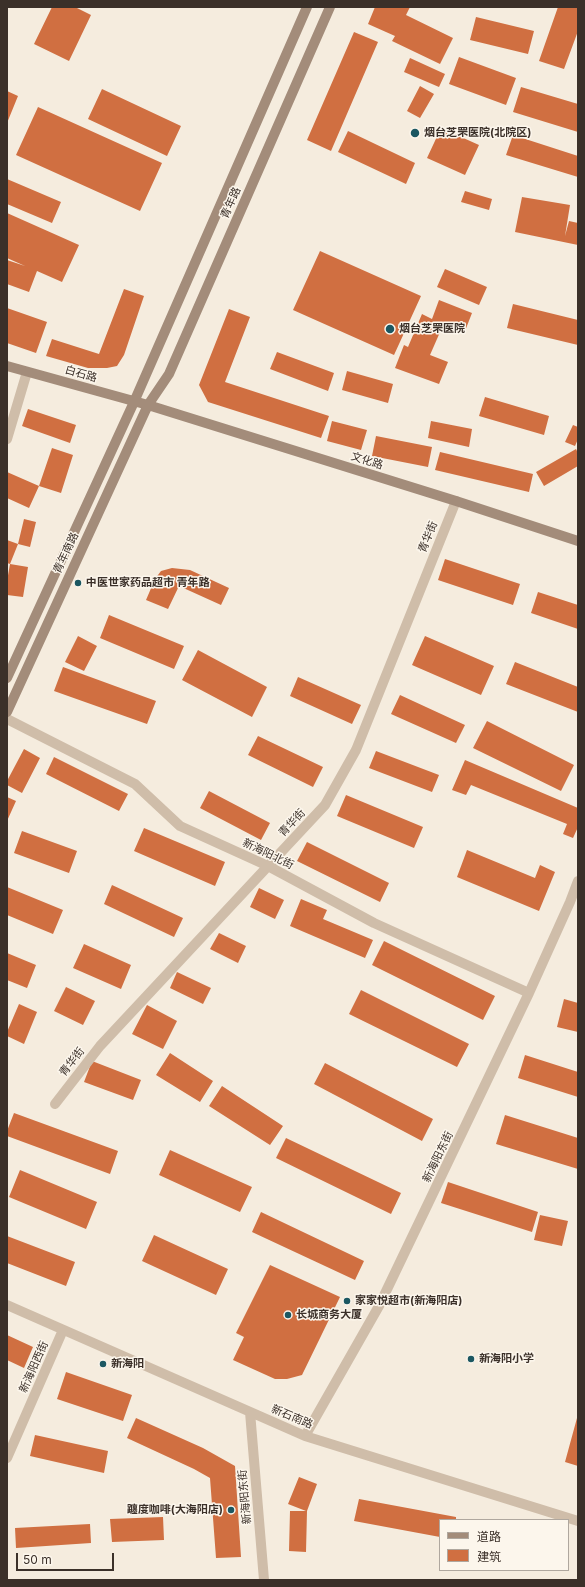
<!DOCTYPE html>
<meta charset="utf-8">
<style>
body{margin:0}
#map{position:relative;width:585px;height:1587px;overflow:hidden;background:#f5ecde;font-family:Inter,"Noto Sans SC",sans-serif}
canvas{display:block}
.frame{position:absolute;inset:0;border:8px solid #3b3029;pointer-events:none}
.legend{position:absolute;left:439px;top:1519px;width:130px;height:52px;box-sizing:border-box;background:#fcf6ec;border:1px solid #afa79e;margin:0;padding:5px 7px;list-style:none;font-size:12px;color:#3b3029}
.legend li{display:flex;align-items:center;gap:8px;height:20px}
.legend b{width:20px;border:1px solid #afa79e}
.scale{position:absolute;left:16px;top:1553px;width:98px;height:18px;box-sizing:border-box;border:2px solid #3b3029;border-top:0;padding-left:5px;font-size:12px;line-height:14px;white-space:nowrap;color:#3b3029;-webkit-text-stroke:3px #fcf6ec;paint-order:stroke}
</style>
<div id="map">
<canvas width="585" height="1587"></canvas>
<div class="frame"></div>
<ul class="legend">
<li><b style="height:5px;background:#a38c7a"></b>道路</li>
<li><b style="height:11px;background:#d06f41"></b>建筑</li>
</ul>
<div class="scale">50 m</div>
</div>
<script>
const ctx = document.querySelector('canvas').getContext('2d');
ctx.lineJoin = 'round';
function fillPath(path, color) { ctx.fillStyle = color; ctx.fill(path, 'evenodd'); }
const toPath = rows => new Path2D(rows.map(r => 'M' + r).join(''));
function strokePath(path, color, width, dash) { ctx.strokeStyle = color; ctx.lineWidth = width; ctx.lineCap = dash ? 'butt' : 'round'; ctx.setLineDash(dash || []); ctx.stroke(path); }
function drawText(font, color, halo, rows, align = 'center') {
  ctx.font = font + ' Inter,"Noto Sans SC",sans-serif'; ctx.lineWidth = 3; ctx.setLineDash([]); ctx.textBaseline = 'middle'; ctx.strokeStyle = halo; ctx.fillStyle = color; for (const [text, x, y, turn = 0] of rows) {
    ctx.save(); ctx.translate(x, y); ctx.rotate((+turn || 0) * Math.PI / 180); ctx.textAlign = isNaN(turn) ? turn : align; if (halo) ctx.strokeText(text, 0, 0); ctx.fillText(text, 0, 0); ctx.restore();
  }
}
const building = toPath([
 [52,7,75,7,91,15,69,61,34,44],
 [375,7,410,7,406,15,453,38,440,64,392,41,395,36,368,24],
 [558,7,578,7,578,31,564,69,539,61],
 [476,17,534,31,528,54,470,40],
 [354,32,378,42,331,151,307,140],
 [459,57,516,78,506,105,449,84],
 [410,58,445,74,439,87,404,72],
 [420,86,434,94,420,118,407,111],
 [521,87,578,104,578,132,513,112],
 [102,89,181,126,167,156,88,119],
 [7,91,18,96,7,123],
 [38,107,162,163,140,211,16,155],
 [441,128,479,145,465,175,427,158],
 [348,131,415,163,406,184,338,152],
 [513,135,578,156,578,177,506,155],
 [7,179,61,202,52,223,7,204],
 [465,191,492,199,489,210,461,202],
 [522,197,570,205,565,236,569,221,578,223,578,245,515,232],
 [7,213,79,245,62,282,37,271,29,292,7,284,7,260,25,266,7,258],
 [320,251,421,296,394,355,293,310],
 [445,269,487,287,479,305,437,287],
 [124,289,144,296,124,355,117,366,107,368,88,368,46,356,52,339,99,354],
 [439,300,472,313,465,331,444,323,430,355,448,362,439,384,395,368,404,345,408,347,422,314,432,319],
 [513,304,578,320,578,345,507,328],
 [7,308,47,322,36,353,7,343],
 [229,309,250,317,225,382,329,416,321,438,208,402,199,385],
 [277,352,334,373,328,391,270,369],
 [347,371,393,384,388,403,342,390],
 [485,397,549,416,544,435,479,416],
 [28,409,76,425,70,443,22,426],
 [332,421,367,430,361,450,327,441],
 [431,421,472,429,469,447,428,438],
 [573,425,578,427,578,439,575,446,565,442],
 [376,436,432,447,428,467,372,456],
 [52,448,73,455,61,493,39,486],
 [576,449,578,453,578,466,544,486,536,472],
 [440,452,533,474,529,492,435,470],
 [7,472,39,486,29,508,7,498],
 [24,519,36,522,30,547,18,544],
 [7,540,18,544,10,564,7,563],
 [445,559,520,584,513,605,438,580],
 [10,564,28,567,23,597,7,595,7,581],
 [172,568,190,570,229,588,221,605,179,586,168,609,146,600,155,579,161,571],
 [538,592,578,605,578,629,531,613],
 [109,615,184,646,174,669,100,638],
 [78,636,97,646,84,671,65,662],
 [425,636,494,666,481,695,412,665],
 [198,650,267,687,252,717,182,680],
 [515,662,578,687,578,712,506,684],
 [63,667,156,701,147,724,54,691],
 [298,677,361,705,352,724,290,696],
 [400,695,465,725,456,743,391,714],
 [487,721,574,765,561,791,473,748],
 [258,736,323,767,313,787,248,755],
 [24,749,40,758,22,793,7,785,7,781],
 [376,751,439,775,432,792,369,768],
 [54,757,128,794,119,811,46,774],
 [465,760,578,808,578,827,573,838,563,834,567,824,471,785,466,795,452,790],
 [209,791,270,823,261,840,200,808],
 [346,795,423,827,414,848,337,816],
 [7,797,16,801,7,821],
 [144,828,225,862,215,886,134,851],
 [22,831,77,851,69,873,14,853],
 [307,842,389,883,380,902,297,861],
 [467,850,535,878,540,865,555,872,539,911,457,877],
 [112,885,183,918,174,937,104,904],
 [7,887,63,910,53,934,7,915],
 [259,888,284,900,275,919,250,907],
 [301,899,327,910,323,919,373,940,365,958,290,926],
 [219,933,246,946,238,963,210,949],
 [384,941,495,996,483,1020,372,965],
 [84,944,131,965,121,989,73,968],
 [7,953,36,965,27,988,7,980],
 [177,972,211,988,203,1004,170,988],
 [66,987,95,1001,83,1025,54,1011],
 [361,990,469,1044,457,1067,349,1014],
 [564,999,578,1003,578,1032,557,1027],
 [19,1004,37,1012,24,1044,7,1036,7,1032],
 [147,1005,177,1021,163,1049,132,1034],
 [170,1053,213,1081,200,1102,156,1075],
 [525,1055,578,1072,578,1097,518,1078],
 [92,1061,141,1080,133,1100,84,1082],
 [325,1063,433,1119,422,1141,314,1084],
 [222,1086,283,1126,270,1145,209,1106],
 [14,1113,118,1151,110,1174,7,1136,7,1131],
 [505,1115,578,1138,578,1169,496,1144],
 [286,1138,401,1193,391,1214,276,1158],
 [170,1150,252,1187,240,1212,159,1175],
 [20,1170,97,1202,86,1229,9,1197],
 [448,1182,538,1212,532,1232,441,1203],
 [261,1212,364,1261,355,1280,252,1232],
 [540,1215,568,1221,562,1246,534,1240],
 [154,1235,228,1269,216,1295,142,1261],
 [7,1236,75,1262,66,1286,7,1263],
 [270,1265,340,1297,302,1375,287,1379,275,1379,233,1360,244,1337,236,1333],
 [7,1335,33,1347,24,1368,7,1360],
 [66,1372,132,1395,123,1421,57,1399],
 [136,1418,203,1448,235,1466,241,1557,216,1558,210,1478,194,1469,127,1438],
 [577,1418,578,1418,578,1466,565,1462],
 [35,1435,108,1451,104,1473,30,1456],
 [299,1477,317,1484,307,1511,306,1552,289,1551,290,1511,306,1511,288,1504],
 [359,1499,456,1517,456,1520,440,1520,440,1537,354,1521],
 [163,1517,164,1540,112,1542,110,1519],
 [90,1524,91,1543,16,1548,15,1528]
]);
const street = toPath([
 [7,439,27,372],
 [7,719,135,784,180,826,268,866,374,923,529,993],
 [55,1104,100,1046,325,805,356,750,456,501],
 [7,1305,305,1436,578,1521],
 [250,1412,264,1580],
 [305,1436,379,1306,529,993,570,902,578,881],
 [7,1458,63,1330]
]);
const secondary = toPath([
 [7,366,148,405,456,501,578,541],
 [7,678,134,402,307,7],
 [7,712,148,405,169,374,330,7]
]);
const markers = [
 [415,133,5,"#1b5761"],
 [390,329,5,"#1b5761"],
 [78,583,4,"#1b5761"],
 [347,1301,4,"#1b5761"],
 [288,1315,4,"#1b5761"],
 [471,1359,4,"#1b5761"],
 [103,1364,4,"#1b5761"],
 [231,1510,4,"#1b5761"]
];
const poiNames = [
 ["烟台芝罘医院(北院区)",424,133],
 ["烟台芝罘医院",399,329],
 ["中医世家药品超市 青年路",86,583],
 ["家家悦超市(新海阳店)",355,1301],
 ["长城商务大厦",296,1315],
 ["新海阳小学",479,1359],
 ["新海阳",111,1364],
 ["躔度咖啡(大海阳店)",223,1510,"right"]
];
const streetNames = [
 ["青年路",231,203,-66],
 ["白石路",81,374,16],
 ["文化路",367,461,17],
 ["青华街",428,537,-68],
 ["青年南路",66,553,-65],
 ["青华街",292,823,-47],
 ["新海阳北街",268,854,26],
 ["青华街",72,1062,-52],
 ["新海阳东街",438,1157,-64],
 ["新海阳西街",34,1367,-66],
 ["新石南路",292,1417,23],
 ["新海阳东街",245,1497,-95]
];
fillPath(building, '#d06f41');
strokePath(street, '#cfbda9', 10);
strokePath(secondary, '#a38c7a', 10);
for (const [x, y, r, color] of markers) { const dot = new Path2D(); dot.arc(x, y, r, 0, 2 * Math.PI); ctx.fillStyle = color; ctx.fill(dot); strokePath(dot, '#fcf6ec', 1.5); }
drawText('bold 11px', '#3b3029', '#fcf6ec', poiNames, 'left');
drawText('11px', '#3b3029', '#fcf6ec', streetNames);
</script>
